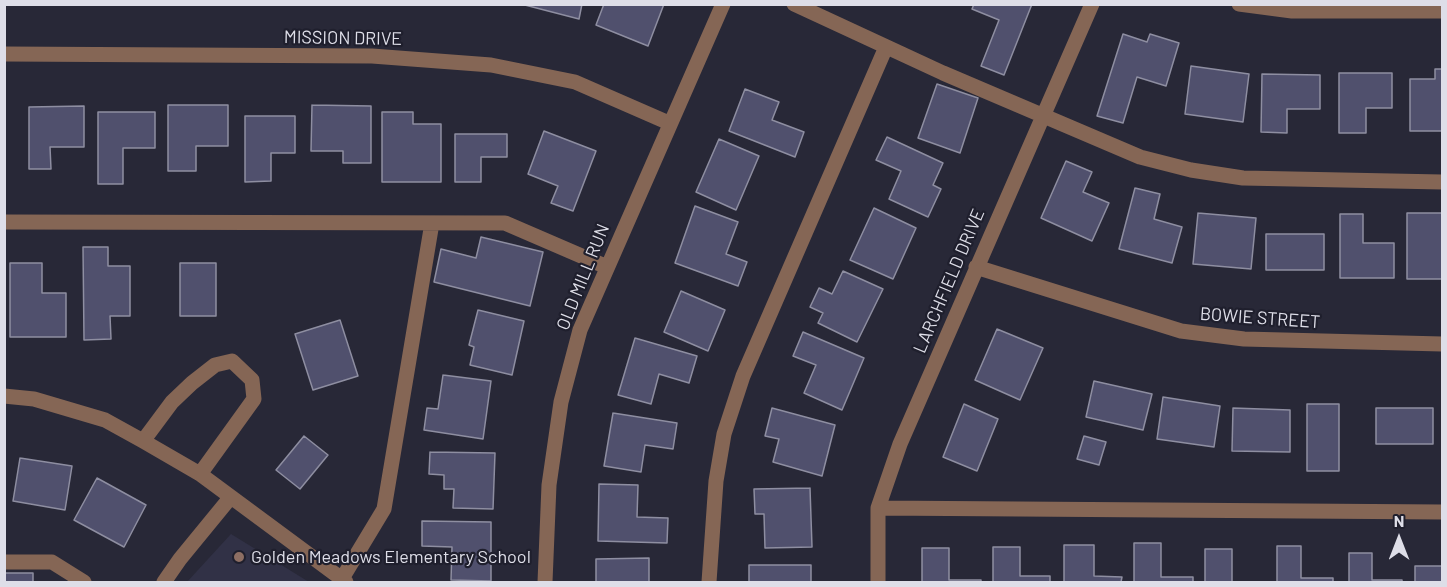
<!DOCTYPE html>
<style>
body{margin:0}
#map{position:relative;width:1447px;height:587px;overflow:hidden;background:#282837;font-family:Barlow,sans-serif}
canvas{display:block}
.frame{position:absolute;inset:0;border:6px solid #dedee8;pointer-events:none}
.north{position:absolute;left:1369px;top:509px;width:60px;height:60px;-webkit-text-stroke:4px #1f1f2d;paint-order:stroke;rotate:0deg;font-size:16px;font-weight:700;line-height:24px;text-align:center;color:#dedee8}
.north::after{content:'';display:block;margin:auto;width:21px;height:27px;background:#dedee8;clip-path:polygon(50% 0,100% 100%,50% 72%,0 100%)}
</style>
<div id="map">
<canvas width="1447" height="587"></canvas>
<div class="frame"></div>
<div class="north">N</div>
</div>
<script>
const ctx = document.querySelector('canvas').getContext('2d');
ctx.lineJoin = 'round';
function fillPath(path, color) { ctx.fillStyle = color; ctx.fill(path, 'evenodd'); }
const toPath = rows => new Path2D(rows.map(r => 'M' + r).join(''));
function strokePath(path, color, width, dash) { ctx.strokeStyle = color; ctx.lineWidth = width; ctx.lineCap = dash ? 'butt' : 'round'; ctx.setLineDash(dash || []); ctx.stroke(path); }
function drawText(font, color, halo, rows, align = 'center') {
  ctx.font = font + ' Barlow,sans-serif'; ctx.lineWidth = 4.5; ctx.setLineDash([]); ctx.textBaseline = 'middle'; ctx.strokeStyle = halo; ctx.fillStyle = color; for (const [text, x, y, turn = 0] of rows) {
    ctx.save(); ctx.translate(x, y); ctx.rotate((+turn || 0) * Math.PI / 180); ctx.textAlign = isNaN(turn) ? turn : align; if (halo) ctx.strokeText(text, 0, 0); ctx.fillText(text, 0, 0); ctx.restore();
  }
}
const built = toPath([
 [231,534,309,582,187,582]
]);
const building = toPath([
 [521,4,582,4,579,19,521,4],
 [604,4,664,4,648,46,596,25,604,4],
 [974,4,1032,4,1004,75,981,66,999,20,972,9,974,4],
 [1123,34,1147,42,1150,34,1179,43,1166,86,1137,77,1123,123,1097,116,1123,34],
 [1191,66,1249,74,1243,122,1185,114,1191,66],
 [1435,69,1442,69,1442,131,1410,131,1410,79,1435,79,1435,69],
 [1339,73,1392,73,1392,108,1366,108,1366,133,1339,133,1339,73],
 [1262,74,1320,75,1320,109,1287,109,1287,133,1261,132,1262,74],
 [937,84,978,98,960,153,918,138,937,84],
 [745,89,779,102,772,120,804,132,795,157,729,131,745,89],
 [168,105,228,105,228,146,196,146,196,171,168,171,168,105],
 [312,105,371,106,371,163,343,163,343,151,311,151,312,105],
 [84,106,84,147,50,147,51,169,29,169,29,107,84,106],
 [98,112,155,112,155,148,123,148,123,184,98,184,98,112],
 [382,112,413,112,413,124,441,124,441,182,382,182,382,112],
 [245,116,295,116,295,153,271,153,271,181,245,182,245,116],
 [544,131,596,151,573,211,551,203,558,186,528,174,544,131],
 [455,134,507,134,507,157,481,157,481,182,455,182,455,134],
 [887,137,943,163,933,185,941,189,928,217,889,199,901,171,876,160,887,137],
 [719,139,759,156,736,210,696,192,719,139],
 [1066,161,1092,172,1083,192,1109,203,1092,241,1041,218,1066,161],
 [1135,188,1160,194,1154,219,1182,227,1172,263,1119,249,1135,188],
 [695,206,738,222,726,254,747,262,738,286,675,263,695,206],
 [874,208,916,228,893,279,850,260,874,208],
 [1198,213,1256,218,1251,269,1193,264,1198,213],
 [1407,213,1442,213,1442,279,1407,279,1407,213],
 [1340,214,1363,214,1363,243,1394,243,1394,278,1340,278,1340,214],
 [1266,234,1324,234,1324,270,1266,270,1266,234],
 [481,237,543,252,530,306,434,282,441,249,476,258,481,237],
 [83,247,108,247,108,266,130,266,130,316,110,316,111,339,84,340,83,247],
 [10,263,42,263,42,293,66,293,66,337,10,337,10,263],
 [180,263,216,263,216,316,180,316,180,263],
 [843,271,883,289,857,342,818,323,823,313,810,307,819,288,832,294,843,271],
 [681,291,725,310,708,351,664,332,681,291],
 [478,310,524,321,512,375,470,365,474,347,469,345,478,310],
 [340,320,358,376,313,390,295,334,340,320],
 [997,329,1043,348,1020,400,975,380,997,329],
 [803,332,864,358,842,410,804,393,816,365,793,356,803,332],
 [635,338,697,356,689,383,659,374,651,404,618,395,635,338],
 [443,375,491,381,483,439,424,430,427,408,438,409,443,375],
 [1094,381,1152,394,1143,430,1086,417,1094,381],
 [1163,397,1220,406,1214,447,1157,439,1163,397],
 [964,404,998,419,977,471,943,457,964,404],
 [1307,404,1339,404,1339,471,1307,471,1307,404],
 [772,408,835,425,822,476,773,462,779,439,765,436,772,408],
 [1233,408,1290,410,1290,452,1232,451,1233,408],
 [1376,408,1433,408,1433,444,1376,444,1376,408],
 [613,413,677,423,673,449,645,445,641,472,604,466,613,413],
 [304,436,328,455,300,489,276,470,304,436],
 [1084,436,1106,442,1099,465,1077,459,1084,436],
 [430,452,495,453,493,509,453,508,454,489,444,489,444,475,429,474,430,452],
 [20,458,72,466,65,510,13,501,20,458],
 [97,478,146,505,124,547,74,520,97,478],
 [599,484,638,485,637,517,668,518,667,543,598,541,599,484],
 [810,488,812,547,765,548,764,514,755,514,754,489,810,488],
 [422,521,491,522,491,581,451,580,452,547,422,546,422,521],
 [1134,543,1161,543,1161,577,1193,577,1193,582,1134,582,1134,543],
 [1064,545,1094,545,1094,576,1122,577,1121,582,1064,582,1064,545],
 [1277,546,1301,546,1301,578,1333,578,1333,582,1277,582,1277,546],
 [993,547,1020,547,1020,576,1050,576,1050,582,993,582,993,547],
 [922,548,949,548,949,580,981,580,981,582,922,582,922,548],
 [1205,549,1232,549,1232,582,1262,582,1205,582,1205,549],
 [1349,553,1372,553,1372,580,1402,580,1402,582,1349,582,1349,553],
 [649,558,649,582,596,582,596,559,649,558],
 [749,565,811,565,811,582,749,582,749,565],
 [1415,566,1442,566,1442,582,1415,582,1415,566],
 [5,573,33,573,33,582,5,582,5,573]
]);
const minor = toPath([
 [794,4,943,73,1140,157,1191,170,1243,178,1442,182],
 [1239,4,1292,11,1442,11],
 [4,54,372,56,491,65,575,82,669,123],
 [4,222,505,223,607,267],
 [976,267,1181,331,1244,339,1442,344],
 [4,396,34,399,105,420,143,441,200,474,346,582],
 [143,441,172,402,192,383,215,365,232,361,252,380,254,399,200,474],
 [878,508,1442,512],
 [4,562,52,562,84,582],
 [164,582,180,559,230,498],
 [340,582,384,509,432,223],
 [545,582,549,485,561,402,580,330,723,4],
 [709,582,716,481,724,434,743,376,886,47],
 [878,582,878,508,900,444,1092,4]
]);
const markers = [
 [239,557,6,"#8d6e63"]
];
const streetNames = [
 ["MISSION DRIVE",343,38,1],
 ["OLD MILL RUN",583,277,-68],
 ["LARCHFIELD DRIVE",949,281,-67],
 ["BOWIE STREET",1260,318,4]
];
const poiNames = [
 ["Golden Meadows Elementary School",251,557]
];
fillPath(built, '#313146');
fillPath(building, '#50506d');
strokePath(building, '#8e8ea1', 1.5);
strokePath(minor, '#856655', 15);
for (const [x, y, r, color] of markers) { const dot = new Path2D(); dot.arc(x, y, r, 0, 2 * Math.PI); ctx.fillStyle = color; ctx.fill(dot); strokePath(dot, '#1f1f2d', 2); }
drawText('18px', '#dedee8', '#1f1f2d', streetNames);
drawText('18px', '#dedee8', '#1f1f2d', poiNames, 'left');
</script>
